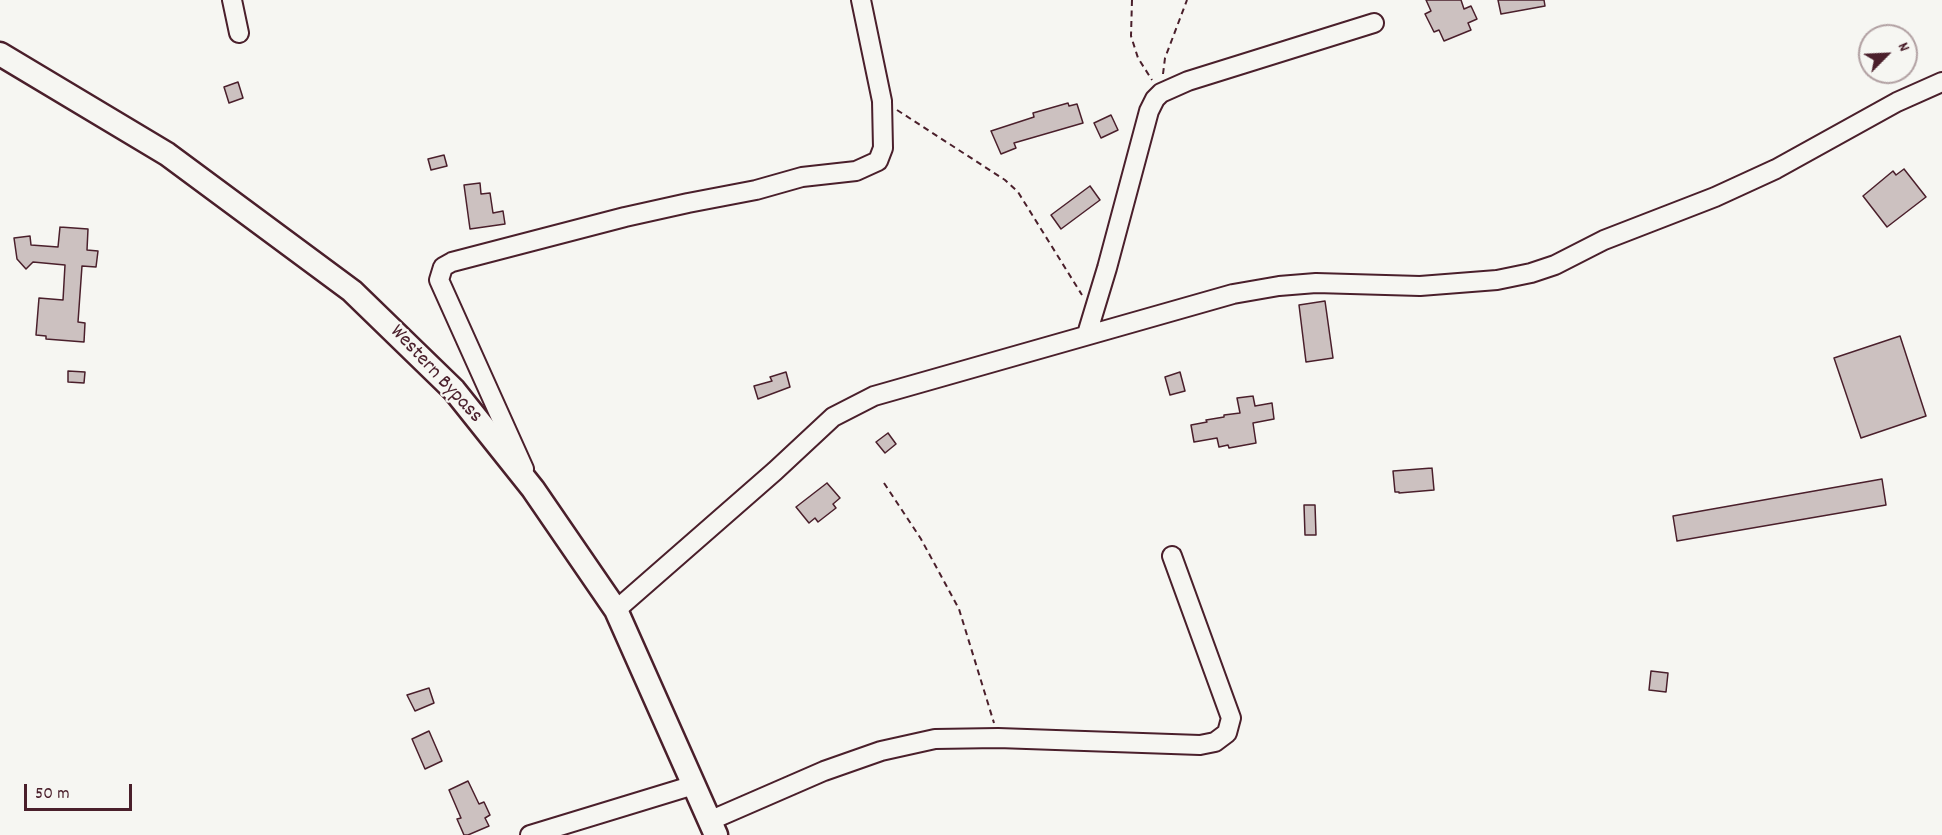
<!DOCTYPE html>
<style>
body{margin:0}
#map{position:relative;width:1942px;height:835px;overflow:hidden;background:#f6f6f2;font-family:Dekko,sans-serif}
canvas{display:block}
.north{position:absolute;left:1858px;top:24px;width:60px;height:60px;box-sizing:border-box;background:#f6f6f2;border:2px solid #b1a0a2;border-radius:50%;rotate:66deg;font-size:16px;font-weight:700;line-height:24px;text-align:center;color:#4a1f2b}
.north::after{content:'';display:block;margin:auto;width:21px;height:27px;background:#4a1f2b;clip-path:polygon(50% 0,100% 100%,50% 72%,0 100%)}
.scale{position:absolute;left:24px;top:784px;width:108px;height:27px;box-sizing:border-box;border:3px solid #4a1f2b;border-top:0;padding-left:8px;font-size:18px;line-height:21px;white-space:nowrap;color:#4a1f2b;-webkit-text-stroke:4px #f6f6f2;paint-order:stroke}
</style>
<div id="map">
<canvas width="1942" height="835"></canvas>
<div class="north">N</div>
<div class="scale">50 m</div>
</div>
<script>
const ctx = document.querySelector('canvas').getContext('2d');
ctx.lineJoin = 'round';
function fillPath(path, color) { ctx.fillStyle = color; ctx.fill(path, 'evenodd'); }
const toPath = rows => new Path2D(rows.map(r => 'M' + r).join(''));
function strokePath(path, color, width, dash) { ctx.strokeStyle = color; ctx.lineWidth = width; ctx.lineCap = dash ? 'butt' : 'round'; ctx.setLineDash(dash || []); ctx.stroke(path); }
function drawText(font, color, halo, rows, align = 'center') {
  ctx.font = font + ' Dekko,sans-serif'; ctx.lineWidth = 4.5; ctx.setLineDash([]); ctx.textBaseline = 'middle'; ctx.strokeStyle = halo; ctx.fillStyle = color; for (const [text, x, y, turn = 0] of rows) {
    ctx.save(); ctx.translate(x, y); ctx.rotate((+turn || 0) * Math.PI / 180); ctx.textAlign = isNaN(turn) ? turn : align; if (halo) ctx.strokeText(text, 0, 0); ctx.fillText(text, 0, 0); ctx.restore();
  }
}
const building = toPath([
 [1426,0,1461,0,1464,9,1471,6,1477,19,1468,23,1471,30,1444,41,1439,30,1434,32,1425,14,1431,11,1426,0],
 [1498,0,1544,0,1545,6,1501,14,1498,0],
 [238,82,243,98,229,103,224,87,238,82],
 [1068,103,1069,106,1077,104,1083,123,1014,143,1016,148,1001,154,991,131,1034,117,1033,113,1068,103],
 [1111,115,1118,130,1101,138,1094,123,1111,115],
 [444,155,447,166,431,170,428,159,444,155],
 [1904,169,1926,197,1887,227,1863,196,1893,171,1896,175,1904,169],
 [480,183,481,194,490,193,493,213,503,211,505,224,470,229,464,185,480,183],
 [1090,186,1100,200,1061,229,1051,215,1090,186],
 [60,227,88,229,87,250,98,251,96,267,82,266,78,322,85,323,84,342,46,339,46,336,36,335,39,298,63,300,65,265,33,262,26,269,17,259,14,238,30,236,31,245,58,247,60,227],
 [1325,301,1333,358,1306,362,1299,305,1325,301],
 [1900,336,1926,416,1861,438,1834,358,1900,336],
 [68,371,85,372,84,383,68,382,68,371],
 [786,372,790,387,758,399,754,386,772,381,770,377,786,372],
 [1180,372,1185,391,1170,395,1165,377,1180,372],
 [1253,396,1255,406,1272,403,1274,419,1253,423,1256,443,1229,448,1228,445,1219,447,1217,438,1194,442,1191,425,1207,422,1206,420,1224,417,1224,415,1240,413,1237,398,1253,396],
 [888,433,896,444,885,453,876,442,888,433],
 [1432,468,1434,490,1399,493,1399,492,1395,492,1393,471,1432,468],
 [1882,479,1886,505,1677,541,1673,516,1882,479],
 [827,483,840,498,833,504,836,508,818,522,815,518,809,523,796,507,827,483],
 [1304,505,1315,505,1316,535,1305,535,1304,505],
 [1651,671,1668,673,1666,692,1649,690,1651,671],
 [429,688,434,703,415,711,407,695,429,688],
 [429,731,442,761,425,769,412,739,429,731],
 [468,781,479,804,484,802,490,815,485,818,489,826,468,835,464,835,457,819,461,818,449,790,468,781]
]);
const path = toPath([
 [1132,0,1131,36,1138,58,1152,80],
 [1163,74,1165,58,1187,0],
 [897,110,1005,180,1018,192,1082,295],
 [884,483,921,539,959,609,994,723]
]);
const minor = toPath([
 [232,0,239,33],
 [1087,334,1107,268,1149,111,1155,99,1161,93,1188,81,1374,23],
 [524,469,439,280,443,267,452,262,625,217,688,203,756,190,802,177,856,171,878,161,883,148,882,101,861,0],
 [616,610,775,471,833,417,874,396,1233,294,1279,286,1316,283,1420,286,1497,280,1531,273,1555,265,1604,240,1715,197,1776,169,1897,102,1942,82],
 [709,821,824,771,881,751,935,739,998,738,1200,745,1215,742,1227,733,1231,718,1172,556],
 [530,835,694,785]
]);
const major = toPath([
 [0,54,167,154,352,291,454,390,533,489,616,610,716,835]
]);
const streetNames = [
 ["Western Bypass",435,375,47]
];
fillPath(building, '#ccc1c0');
strokePath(building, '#4a1f2b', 1.5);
strokePath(minor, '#4a1f2b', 22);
strokePath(major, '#4a1f2b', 27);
strokePath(path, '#4a1f2b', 2, [6, 4.5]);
strokePath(minor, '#f6f6f2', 18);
strokePath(major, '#f6f6f2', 22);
drawText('21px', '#4a1f2b', '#f6f6f2', streetNames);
</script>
